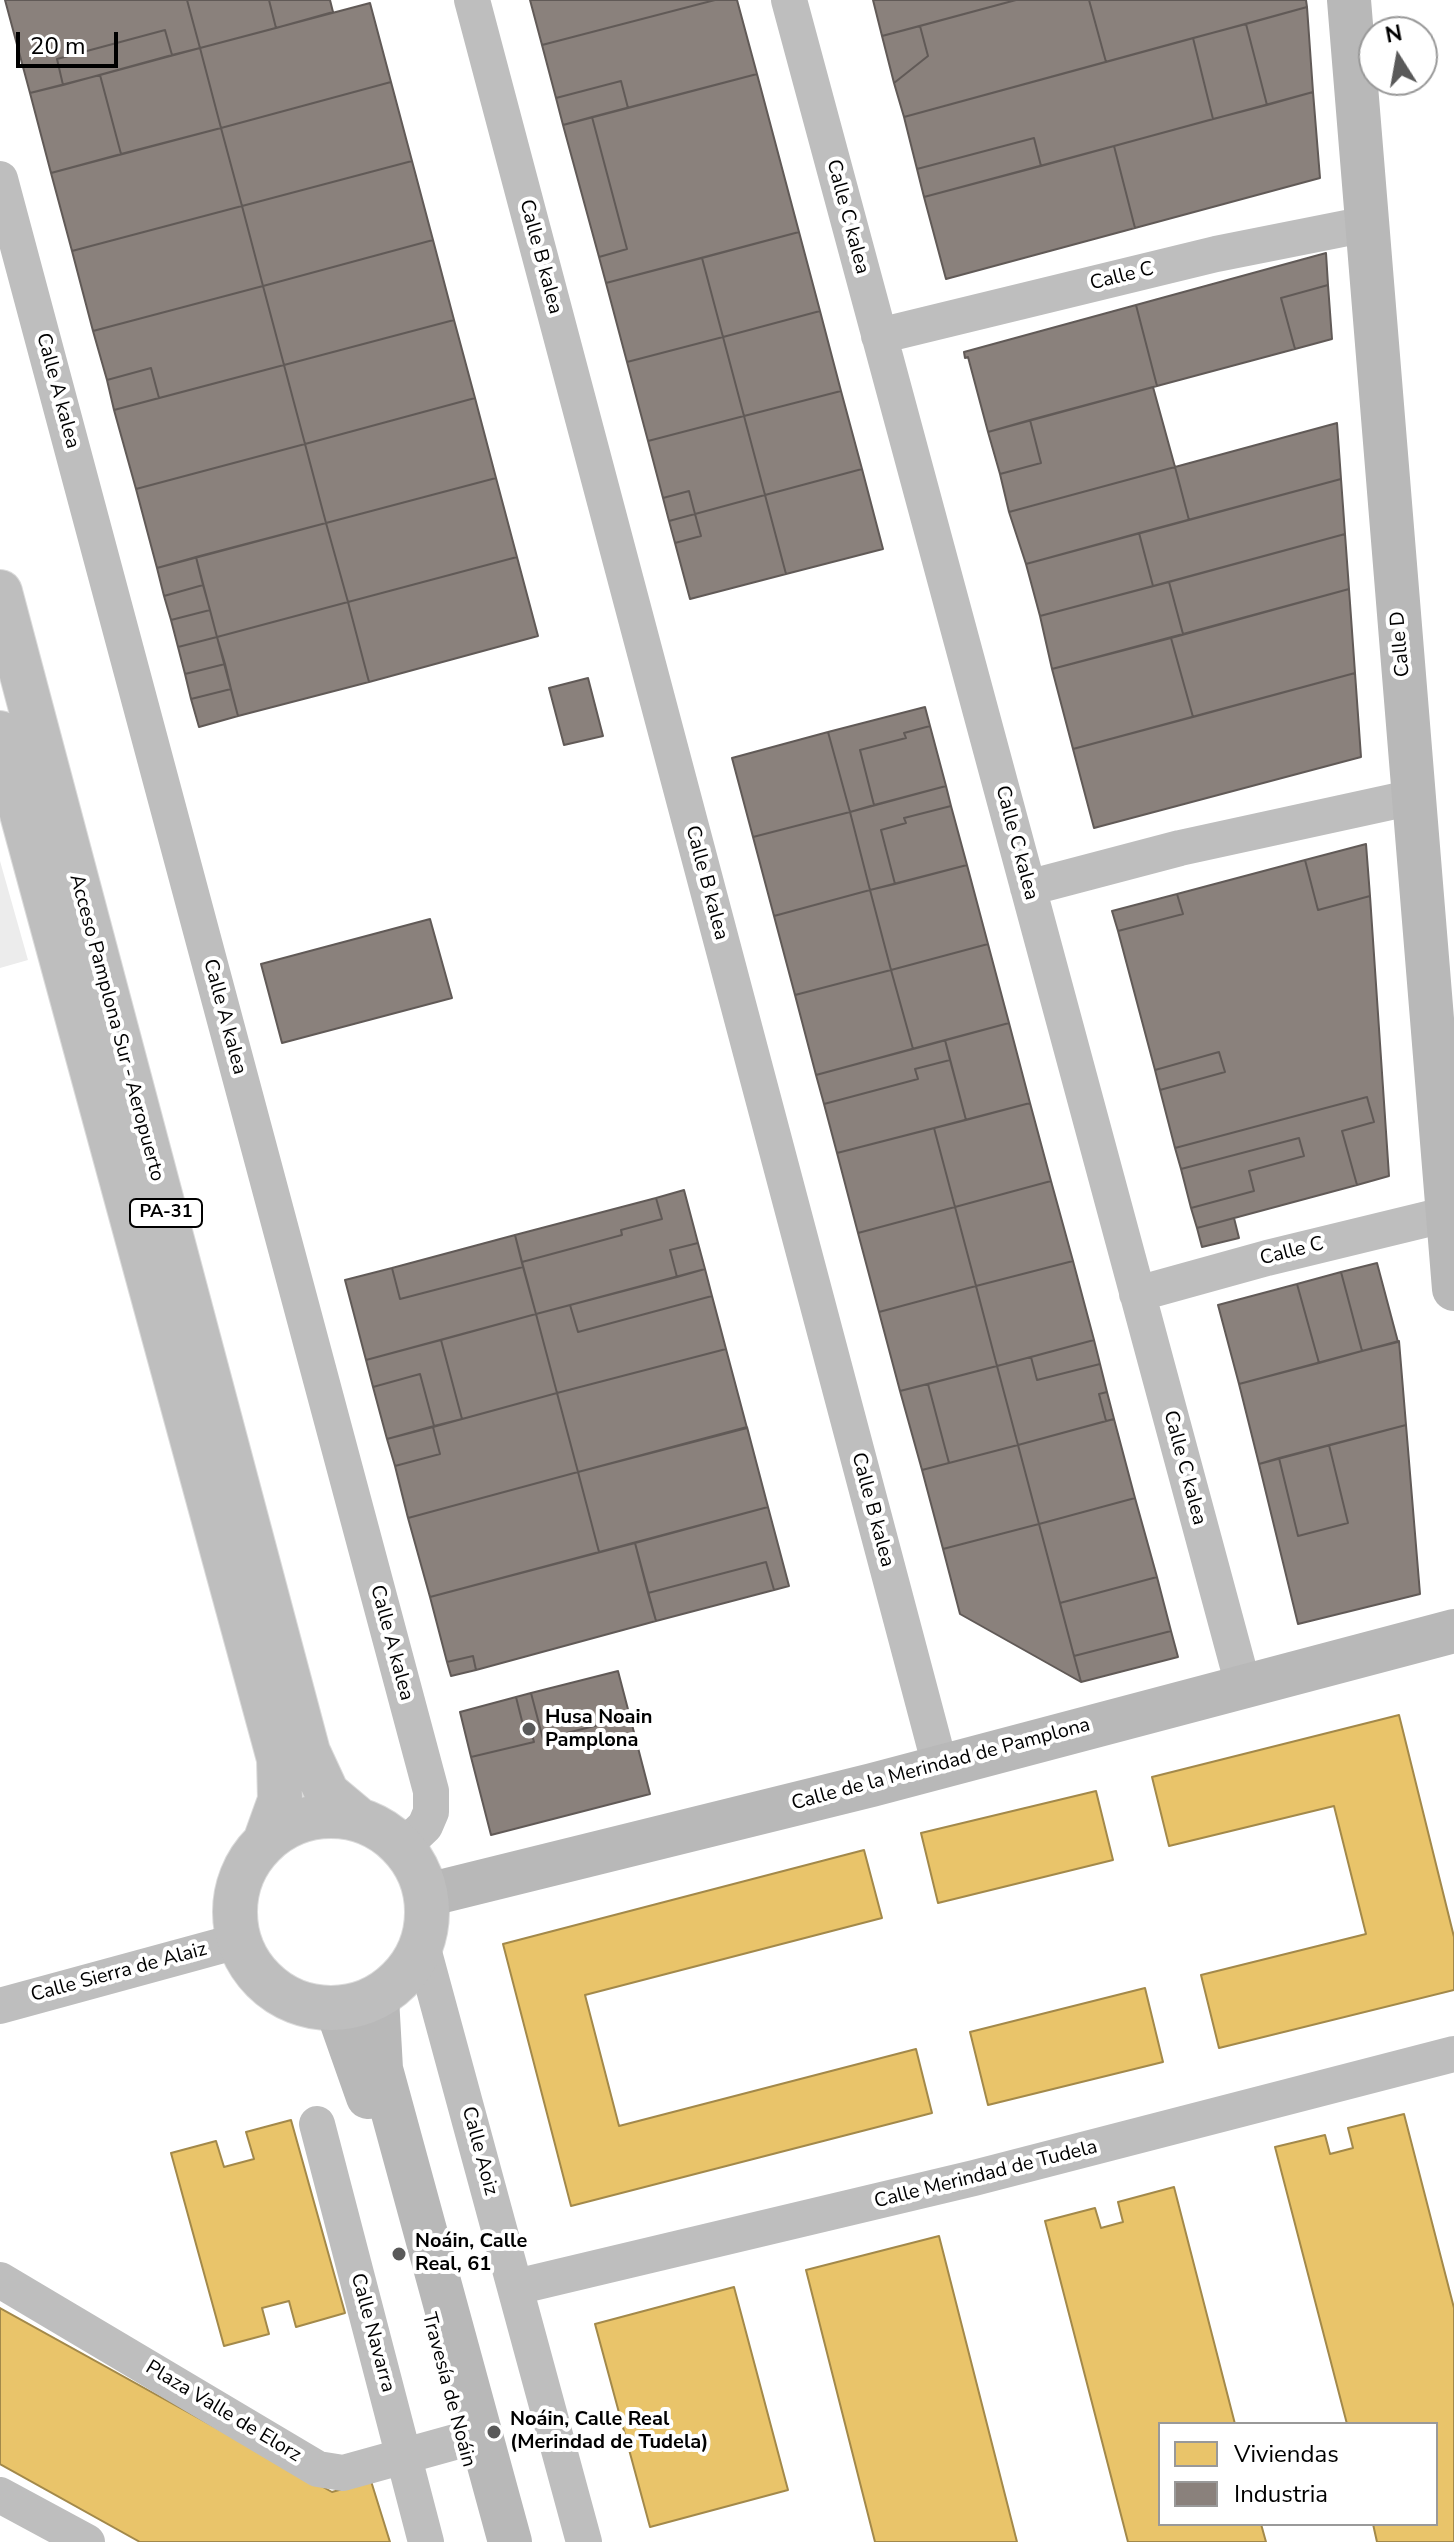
<!DOCTYPE html>
<meta charset="utf-8">
<style>
body{margin:0}
#map{position:relative;width:1454px;height:2542px;overflow:hidden;background:#fff;font-family:"Nunito Sans",sans-serif}
canvas{display:block}
.legend{position:absolute;left:1158px;top:2422px;width:280px;height:104px;box-sizing:border-box;background:#fff;border:2px solid #999;margin:0;padding:10px 14px;list-style:none;font-size:24px;color:#000}
.legend li{display:flex;align-items:center;gap:16px;height:40px}
.legend b{width:40px;border:2px solid #999}
.north{position:absolute;left:1358px;top:16px;width:80px;height:80px;box-sizing:border-box;background:#fff;border:2px solid #999;border-radius:50%;rotate:349deg;font-size:22px;font-weight:700;line-height:32px;text-align:center;color:#000}
.north::after{content:'';display:block;margin:auto;width:28px;height:36px;background:#595959;clip-path:polygon(50% 0,100% 100%,50% 72%,0 100%)}
.scale{position:absolute;left:16px;top:32px;width:102px;height:36px;box-sizing:border-box;border:4px solid #000;border-top:0;padding-left:10px;font-size:24px;line-height:28px;white-space:nowrap;color:#000;-webkit-text-stroke:6px #fff;paint-order:stroke}
</style>
<div id="map">
<canvas width="1454" height="2542"></canvas>
<ul class="legend">
<li><b style="height:22px;background:#e9c46a"></b>Viviendas</li>
<li><b style="height:22px;background:#8a817c"></b>Industria</li>
</ul>
<div class="north">N</div>
<div class="scale">20 m</div>
</div>
<script>
const ctx = document.querySelector('canvas').getContext('2d');
ctx.lineJoin = 'round';
function fillPath(path, color) { ctx.fillStyle = color; ctx.fill(path, 'evenodd'); }
const toPath = rows => new Path2D(rows.map(r => 'M' + r).join(''));
function strokePath(path, color, width, dash) { ctx.strokeStyle = color; ctx.lineWidth = width; ctx.lineCap = dash ? 'butt' : 'round'; ctx.setLineDash(dash || []); ctx.stroke(path); }
function drawText(font, color, halo, rows, align = 'center') {
  ctx.font = font + ' "Nunito Sans",sans-serif'; ctx.lineWidth = 8; ctx.setLineDash([]); ctx.textBaseline = 'middle'; ctx.strokeStyle = halo; ctx.fillStyle = color; for (const [text, x, y, turn = 0] of rows) {
    ctx.save(); ctx.translate(x, y); ctx.rotate((+turn || 0) * Math.PI / 180); ctx.textAlign = isNaN(turn) ? turn : align; if (halo) ctx.strokeText(text, 0, 0); ctx.fillText(text, 0, 0); ctx.restore();
  }
}
const green = toPath([
 [0,861,28,960,0,968]
]);
const homes = toPath([
 [1399,1715,1454,1937,1454,1990,1219,2048,1201,1975,1366,1934,1334,1806,1169,1846,1152,1777,1399,1715],
 [1096,1791,1113,1860,938,1903,921,1833,1096,1791],
 [864,1850,882,1918,585,1995,619,2126,916,2049,932,2113,571,2206,503,1944,864,1850],
 [1145,1988,1163,2062,988,2105,970,2032,1145,1988],
 [1404,2114,1454,2308,1454,2542,1377,2542,1373,2524,1436,2524,1436,2424,1347,2424,1275,2147,1325,2135,1330,2154,1353,2148,1348,2128,1404,2114],
 [291,2120,345,2313,296,2327,289,2301,262,2308,269,2334,224,2346,171,2153,216,2141,224,2167,254,2159,246,2132,291,2120],
 [1174,2187,1235,2424,1160,2424,1160,2524,1261,2524,1266,2542,1128,2542,1045,2221,1095,2208,1101,2228,1123,2222,1118,2202,1174,2187],
 [939,2236,1017,2542,875,2542,806,2270,939,2236],
 [734,2287,788,2490,650,2527,595,2324,734,2287],
 [0,2308,332,2492,371,2481,390,2542,140,2542,0,2464,0,2308]
]);
const industry = toPath([
 [5,0,187,0,200,48,172,55,165,30,57,59,63,85,30,93,5,0],
 [187,0,269,0,276,28,200,48,187,0],
 [269,0,330,0,333,12,276,28,269,0],
 [530,0,715,0,542,45,530,0],
 [715,0,737,0,757,74,628,108,621,81,556,98,542,45,715,0],
 [873,0,1016,0,882,36,873,0],
 [1016,0,1089,0,1106,62,904,117,894,83,928,56,920,26,1016,0],
 [1089,0,1306,0,1307,7,1106,62,1089,0],
 [370,3,391,82,221,128,200,48,370,3],
 [1307,7,1313,92,1267,105,1246,24,1307,7],
 [1246,24,1267,105,1213,119,1193,38,1246,24],
 [920,26,928,56,894,83,882,36,920,26],
 [165,30,172,55,63,85,57,59,165,30],
 [1193,38,1213,119,1041,166,1034,138,917,169,904,117,1193,38],
 [200,48,221,128,121,154,100,75,200,48],
 [757,74,799,232,606,283,599,257,627,249,592,117,757,74],
 [100,75,121,154,51,173,30,93,100,75],
 [621,81,628,108,563,125,556,98,621,81],
 [391,82,412,161,242,206,221,128,391,82],
 [1313,92,1320,178,1135,228,1114,146,1313,92],
 [592,117,627,249,599,257,563,125,592,117],
 [221,128,242,206,72,251,51,173,221,128],
 [1034,138,1041,166,924,197,917,169,1034,138],
 [1114,146,1135,228,946,279,924,197,1114,146],
 [412,161,433,240,263,286,242,206,412,161],
 [242,206,263,286,93,331,72,251,242,206],
 [799,232,820,311,723,337,702,258,799,232],
 [433,240,454,320,284,365,263,286,433,240],
 [1326,253,1328,285,1281,298,1295,349,1157,386,1136,305,1326,253],
 [702,258,723,337,627,362,606,283,702,258],
 [1328,285,1332,339,1295,349,1281,298,1328,285],
 [263,286,284,365,159,398,151,368,107,380,93,331,263,286],
 [1136,305,1157,386,988,432,968,357,965,358,964,352,1136,305],
 [820,311,841,391,744,416,723,337,820,311],
 [454,320,475,398,305,444,284,365,454,320],
 [723,337,744,416,648,441,627,362,723,337],
 [284,365,305,444,136,489,114,410,284,365],
 [151,368,159,398,114,410,107,380,151,368],
 [1153,387,1175,467,1009,512,1000,474,1041,463,1030,420,1153,387],
 [841,391,862,469,765,495,744,416,841,391],
 [475,398,496,478,326,523,305,444,475,398],
 [744,416,765,495,695,514,689,491,663,498,648,441,744,416],
 [1030,420,1041,463,1000,474,988,432,1030,420],
 [1337,423,1341,479,1189,520,1175,467,1337,423],
 [305,444,326,523,157,568,136,489,305,444],
 [1175,467,1189,520,1026,564,1009,512,1175,467],
 [862,469,883,549,786,574,765,495,862,469],
 [496,478,517,557,348,602,326,523,496,478],
 [1341,479,1345,534,1153,586,1139,533,1341,479],
 [689,491,695,514,669,521,663,498,689,491],
 [765,495,786,574,690,599,675,543,701,536,695,514,765,495],
 [695,514,701,536,675,543,669,521,695,514],
 [326,523,348,602,217,637,196,557,326,523],
 [1139,533,1153,586,1040,616,1026,564,1139,533],
 [1345,534,1349,589,1183,634,1169,582,1345,534],
 [196,557,203,585,164,596,157,568,196,557],
 [517,557,538,636,369,682,348,602,517,557],
 [1169,582,1183,634,1052,669,1040,616,1169,582],
 [203,585,210,610,171,620,164,596,203,585],
 [1349,589,1355,673,1193,717,1171,638,1349,589],
 [348,602,369,682,238,716,217,637,348,602],
 [210,610,217,637,178,647,171,620,210,610],
 [217,637,225,664,185,674,178,647,217,637],
 [1171,638,1193,717,1073,749,1052,669,1171,638],
 [225,664,231,689,191,699,185,674,225,664],
 [1355,673,1361,757,1094,828,1073,749,1355,673],
 [588,678,603,736,564,745,549,688,588,678],
 [231,689,238,716,199,727,191,699,231,689],
 [925,707,930,726,904,733,906,738,860,750,874,805,850,812,828,732,925,707],
 [930,726,946,786,874,805,860,750,906,738,904,733,930,726],
 [828,732,850,812,753,837,732,758,828,732],
 [946,786,951,806,904,818,906,823,881,830,895,884,870,890,850,812,946,786],
 [951,806,967,865,895,884,881,830,906,823,904,818,951,806],
 [850,812,870,890,774,916,753,837,850,812],
 [1366,844,1370,896,1318,910,1305,860,1366,844],
 [1305,860,1318,910,1370,896,1389,1176,1357,1185,1342,1131,1374,1122,1367,1097,1175,1148,1160,1090,1225,1072,1219,1052,1155,1070,1118,931,1183,914,1177,894,1305,860],
 [967,865,988,944,891,970,870,890,967,865],
 [870,890,891,970,795,995,774,916,870,890],
 [1177,894,1183,914,1118,931,1112,911,1177,894],
 [430,919,452,998,282,1043,261,964,430,919],
 [988,944,1009,1023,913,1049,891,970,988,944],
 [891,970,913,1049,816,1075,795,995,891,970],
 [1009,1023,1030,1103,966,1120,945,1040,1009,1023],
 [945,1040,950,1060,915,1069,918,1079,824,1104,816,1075,945,1040],
 [1219,1052,1225,1072,1160,1090,1155,1070,1219,1052],
 [950,1060,966,1120,837,1153,824,1104,918,1079,915,1069,950,1060],
 [1367,1097,1374,1122,1342,1131,1357,1185,1197,1228,1191,1208,1254,1191,1249,1171,1304,1156,1299,1138,1181,1169,1175,1148,1367,1097],
 [1030,1103,1051,1181,955,1207,934,1128,1030,1103],
 [934,1128,955,1207,858,1233,837,1153,934,1128],
 [1299,1138,1304,1156,1249,1171,1254,1191,1191,1208,1181,1169,1299,1138],
 [1051,1181,1073,1261,976,1286,955,1207,1051,1181],
 [684,1190,698,1243,670,1250,677,1277,536,1314,522,1262,622,1235,621,1230,662,1219,656,1198,684,1190],
 [656,1198,662,1219,621,1230,622,1235,522,1262,515,1235,656,1198],
 [955,1207,976,1286,879,1312,858,1233,955,1207],
 [1234,1218,1239,1238,1202,1247,1197,1228,1234,1218],
 [515,1235,523,1267,400,1299,392,1268,515,1235],
 [698,1243,705,1269,677,1277,670,1250,698,1243],
 [1073,1261,1094,1340,997,1366,976,1286,1073,1261],
 [1377,1263,1398,1342,1362,1351,1341,1272,1377,1263],
 [523,1267,536,1314,366,1360,345,1280,392,1268,400,1299,523,1267],
 [705,1269,712,1296,578,1332,570,1305,705,1269],
 [1341,1272,1362,1351,1319,1363,1297,1284,1341,1272],
 [1297,1284,1319,1363,1239,1384,1218,1305,1297,1284],
 [976,1286,997,1366,900,1391,879,1312,976,1286],
 [712,1296,726,1349,557,1393,536,1314,570,1305,578,1332,712,1296],
 [536,1314,557,1393,462,1419,441,1340,536,1314],
 [441,1340,462,1419,434,1426,420,1374,373,1387,366,1360,441,1340],
 [1094,1340,1100,1364,1037,1380,1031,1357,1094,1340],
 [1399,1341,1406,1425,1259,1464,1239,1384,1399,1341],
 [726,1349,747,1428,578,1472,557,1393,726,1349],
 [1031,1357,1037,1380,1100,1364,1107,1392,1099,1394,1106,1421,1018,1445,997,1366,1031,1357],
 [997,1366,1018,1445,949,1463,928,1384,997,1366],
 [420,1374,434,1426,387,1439,373,1387,420,1374],
 [928,1384,949,1463,922,1470,900,1391,928,1384],
 [1107,1392,1114,1419,1106,1421,1099,1394,1107,1392],
 [557,1393,578,1472,408,1518,395,1466,440,1454,433,1427,557,1393],
 [1114,1419,1135,1498,1039,1524,1018,1445,1114,1419],
 [1406,1425,1420,1594,1298,1624,1259,1464,1279,1458,1298,1536,1348,1523,1329,1445,1406,1425],
 [433,1427,440,1454,395,1466,387,1439,433,1427],
 [747,1427,768,1507,599,1552,578,1472,747,1427],
 [1018,1445,1039,1524,943,1549,922,1470,1018,1445],
 [1329,1445,1348,1523,1298,1536,1279,1458,1329,1445],
 [578,1472,599,1552,430,1597,408,1518,578,1472],
 [1135,1498,1157,1577,1060,1603,1039,1524,1135,1498],
 [768,1507,789,1586,774,1590,766,1562,648,1593,635,1543,768,1507],
 [1039,1524,1074,1656,1081,1682,960,1614,943,1549,1039,1524],
 [635,1543,656,1621,476,1670,473,1656,447,1662,430,1597,635,1543],
 [766,1562,774,1590,656,1621,648,1593,766,1562],
 [1157,1577,1171,1631,1074,1656,1060,1603,1157,1577],
 [1171,1631,1178,1657,1081,1682,1074,1656,1171,1631],
 [473,1656,476,1670,451,1676,447,1662,473,1656],
 [618,1671,630,1717,543,1739,531,1693,618,1671],
 [531,1693,543,1739,630,1717,650,1794,491,1835,471,1757,534,1742,530,1727,524,1729,516,1697,531,1693],
 [516,1697,524,1729,530,1727,534,1742,471,1757,460,1712,516,1697]
]);
const street = toPath([
 [472,0,940,1766],
 [789,0,1243,1685],
 [0,179,431,1791,431,1812,425,1826,403,1847],
 [879,336,1216,254,1367,224],
 [1028,888,1180,848,1414,797],
 [1137,1294,1267,1258,1448,1214],
 [422,1945,584,2542],
 [0,2006,238,1941],
 [317,2124,426,2542],
 [0,2280,318,2469,343,2473,462,2440],
 [516,2287,974,2178,1454,2054],
 [0,2495,87,2542]
]);
const secondary = toPath([
 [1349,0,1454,1289],
 [427,1895,872,1785,1454,1631],
 [377,1998,381,2069,510,2542],
 [337,2009,368,2097]
]);
const highway = toPath([
 [0,592,308,1752,327,1793,358,1819],
 [0,733,279,1759,280,1800,266,1839],
 '235 1912a96 96 0 1 1 192 0a96 96 0 1 1-192 0Z'
]);
const markers = [
 [529,1729,8,"#595959"],
 [399,2254,8,"#595959"],
 [494,2432,8,"#595959"]
];
const shields = [
 [166,1213,72]
];
const shieldNames = [
 ["PA-31",166,1213]
];
const streetNames = [
 ["Calle C kalea",847,217,75],
 ["Calle B kalea",540,257,75],
 ["Calle C",1122,277,-14],
 ["Calle A kalea",57,391,75],
 ["Calle D",1401,644,-95],
 ["Calle C kalea",1016,843,75],
 ["Calle B kalea",706,883,75],
 ["Calle A kalea",224,1017,75],
 ["Acceso Pamplona Sur - Aeropuerto",116,1028,75],
 ["Calle C",1292,1252,-14],
 ["Calle C kalea",1184,1468,75],
 ["Calle B kalea",872,1510,75],
 ["Calle A kalea",391,1643,75],
 ["Calle de la Merindad de Pamplona",941,1765,-15],
 ["Calle Sierra de Alaiz",119,1973,-15],
 ["Calle Aoiz",479,2151,75],
 ["Calle Merindad de Tudela",986,2175,-14],
 ["Calle Navarra",372,2333,75],
 ["Travesía de Noáin",448,2390,75],
 ["Plaza Valle de Elorz",223,2412,31]
];
const poiNames = [
 ["Husa Noain",545,1718],
 ["Pamplona",545,1741],
 ["Noáin, Calle",415,2242],
 ["Real, 61",415,2265],
 ["Noáin, Calle Real",510,2420],
 ["(Merindad de Tudela)",510,2443]
];
fillPath(green, '#ececec');
fillPath(homes, '#e9c46a');
strokePath(homes, '#a3894a', 2);
fillPath(industry, '#8a817c');
strokePath(industry, '#615a57', 2);
strokePath(highway, '#dbdbdb', 46);
strokePath(street, '#bebebe', 36);
strokePath(secondary, '#b8b8b8', 44);
strokePath(highway, '#bebebe', 44);
for (const [x, y, r, color] of markers) { const dot = new Path2D(); dot.arc(x, y, r, 0, 2 * Math.PI); ctx.fillStyle = color; ctx.fill(dot); strokePath(dot, '#fff', 3); }
for (const [x, y, w] of shields) { const box = new Path2D(); box.roundRect(x - w / 2, y - 14, w, 28, 6); ctx.fillStyle = '#fff'; ctx.fill(box); strokePath(box, '#000', 2); }
drawText('bold 18px', '#000', null, shieldNames);
drawText('20px', '#000', '#fff', streetNames);
drawText('bold 20px', '#000', '#fff', poiNames, 'left');
</script>
